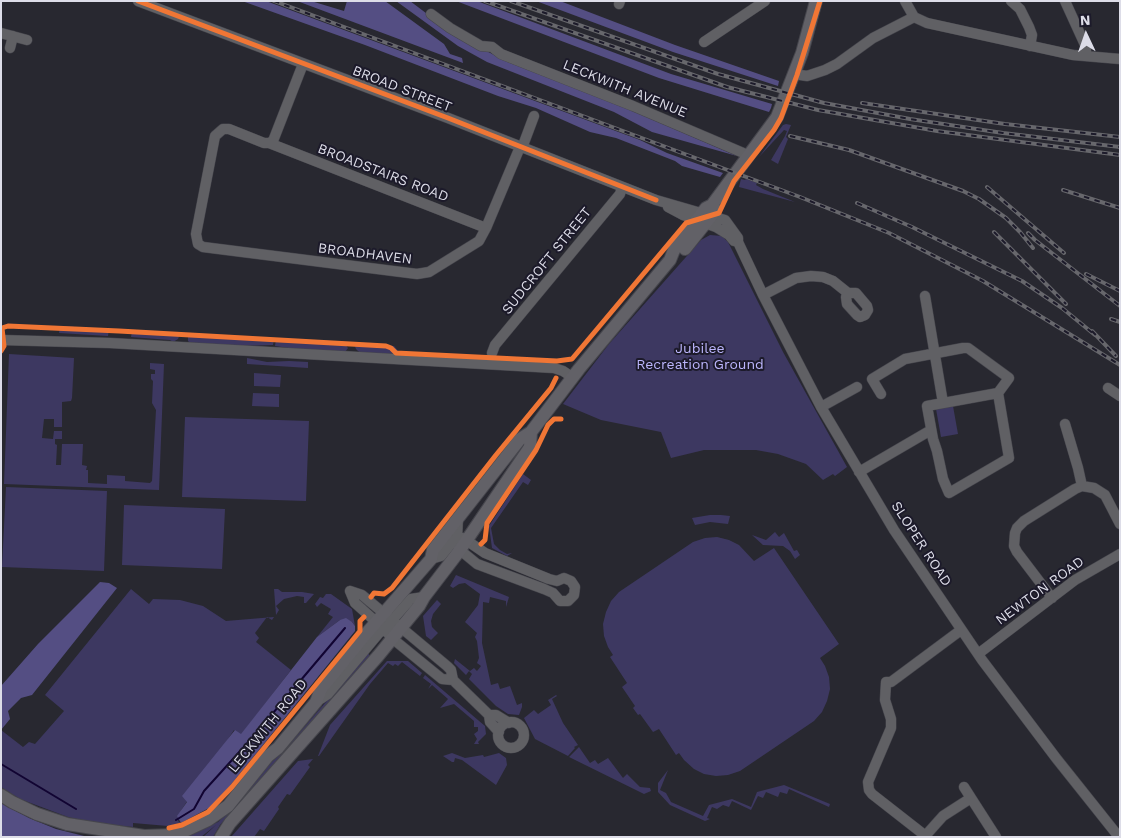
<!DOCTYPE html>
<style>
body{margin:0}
#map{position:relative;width:1121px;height:838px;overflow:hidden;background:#282830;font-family:"Work Sans",sans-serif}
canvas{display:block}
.frame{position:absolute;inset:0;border:2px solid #dddde8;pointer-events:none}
.north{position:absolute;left:1061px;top:10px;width:50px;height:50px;-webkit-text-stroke:4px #1c1a2a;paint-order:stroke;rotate:357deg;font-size:14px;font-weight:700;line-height:20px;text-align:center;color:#dddde8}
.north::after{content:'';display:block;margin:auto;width:18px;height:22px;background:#dddde8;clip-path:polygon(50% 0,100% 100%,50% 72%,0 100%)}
</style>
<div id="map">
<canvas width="1121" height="838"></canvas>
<div class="frame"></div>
<div class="north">N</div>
</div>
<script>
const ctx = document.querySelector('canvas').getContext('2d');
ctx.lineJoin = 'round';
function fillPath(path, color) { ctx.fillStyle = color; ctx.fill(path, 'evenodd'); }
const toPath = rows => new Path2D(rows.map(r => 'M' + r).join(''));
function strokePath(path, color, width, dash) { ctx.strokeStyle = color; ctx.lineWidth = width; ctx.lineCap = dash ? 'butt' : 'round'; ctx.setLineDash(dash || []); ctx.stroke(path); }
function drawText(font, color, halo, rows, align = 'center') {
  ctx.font = font + ' "Work Sans",sans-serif'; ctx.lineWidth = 4; ctx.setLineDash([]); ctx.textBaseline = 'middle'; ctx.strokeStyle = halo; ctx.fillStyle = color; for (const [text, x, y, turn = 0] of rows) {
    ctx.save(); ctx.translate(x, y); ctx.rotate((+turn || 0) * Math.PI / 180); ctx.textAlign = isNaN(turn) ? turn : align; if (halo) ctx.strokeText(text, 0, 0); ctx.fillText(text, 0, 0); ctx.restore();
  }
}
const green = toPath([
 [786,124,791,125,786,137,788,139,778,164,771,160,785,136,787,131,784,130,759,157,783,125],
 [741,179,745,180,746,179,757,183,756,185,763,189,795,202,739,187],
 [710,235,722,236,728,242,783,352,847,467,835,476,833,474,823,480,806,464,778,454,756,450,704,450,671,458,661,432,601,420,563,404,609,344,701,240],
 [60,326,109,329,108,336,59,333],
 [132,331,180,334,178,339,173,342,170,340,131,337],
 [194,334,274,339,273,345,243,346,190,343,188,341,188,337],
 [276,339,344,343,348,348,345,352,295,349,275,346],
 [354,344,394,346,399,352,407,353,407,355,360,353,356,349],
 [9,354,74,358,72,398,71,401,62,402,62,427,54,427,54,419,44,419,42,438,53,439,54,431,62,431,62,439,55,439,55,444,57,445,56,465,61,465,62,444,83,444,82,465,87,466,86,470,88,470,88,483,107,484,107,475,125,476,125,481,150,483,152,481,156,410,152,403,153,381,151,379,151,374,155,374,155,370,150,369,150,363,164,364,159,490,4,484],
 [247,358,267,362,289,361,308,362,308,368,247,364],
 [254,373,281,375,280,387,254,386],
 [253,393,279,394,279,407,252,406],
 [953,406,958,434,941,437,936,409],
 [185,417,309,421,306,501,182,497],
 [523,474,531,480,528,485,523,482,491,528,494,544,500,550,507,554,512,553,507,556,492,548,489,526],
 [6,487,107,491,104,571,2,567],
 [124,505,225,509,222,569,122,565],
 [710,515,721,515,730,516,728,524,710,522,695,525,692,518],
 [775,532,779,537,784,533,794,551,797,550,800,555,795,559,790,551,783,546,763,545,752,535,766,540],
 [717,537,729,540,739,545,754,561,774,548,839,644,820,658,825,666,829,677,830,689,827,701,822,712,814,721,740,771,728,775,716,776,704,774,694,769,684,760,679,753,676,755,659,729,653,732,640,714,638,715,633,708,635,706,622,687,627,683,610,657,613,655,608,647,604,636,603,624,606,612,611,601,619,592,693,542,705,538],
 [456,575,509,597,506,607,506,601,490,597,489,603,483,602,482,643,491,685,498,683,500,689,510,686,517,705,522,703,522,707,519,715,508,714,496,706,469,679,472,674,469,671,466,675,454,663,455,659,470,671,474,668,477,671,481,666,477,663,479,658,477,641,475,637,477,633,465,622,478,605,480,594,465,583,459,584,453,588,450,586],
 [131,589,149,604,153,599,180,600,203,606,226,621,274,617,272,620,267,617,255,633,259,638,256,642,291,670,241,735,234,730,182,809,178,821,181,823,168,826,133,823,133,827,94,823,68,817,20,799,1,787,1,730,23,747,29,742,35,744,64,711,45,695],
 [274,589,278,589,282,592,302,592,314,594,306,603,304,603,304,597,297,596,284,599,276,606,279,610,276,615],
 [326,594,331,594,352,609,355,626,352,622,340,620,317,637,333,617,328,614,331,609,321,603,317,607,315,604,320,597,323,598],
 [437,600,441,604,433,614,431,621,432,627,438,633,431,640,426,636,423,616],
 [368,653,370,656,220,825,213,837,203,837,216,825,201,837,184,837,218,822,233,808,270,763,281,754],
 [387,661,408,661,422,673,420,676,402,662,398,666,395,664,393,666,388,663,370,684,319,756,318,756,330,725],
 [425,675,485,726,486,734,478,742,479,744,474,744,477,739,474,734,478,731,478,727,474,727,474,721,454,704,440,708,448,699,432,685,428,689,431,684,423,678],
 [556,695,557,696,552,699,563,723,578,745,574,747,575,748,568,756,535,739,524,718,534,710,538,714,551,705,548,700],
 [579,747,590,763,595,760,598,764,608,758,623,778,627,774,640,787,650,788,651,791,644,794,569,757],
 [452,753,465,758,483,755,484,757,499,753,506,758,507,765,496,785,462,760,455,758,454,762,452,762,443,756],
 [313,759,308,765,310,767,290,795,287,794,278,807,279,809,264,831,260,829,254,837,231,837,298,761],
 [668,770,660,790,666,793,671,802,703,816,709,805,732,799,751,807,757,792,784,785,830,804,829,807,789,789,787,794,780,792,778,797,766,792,763,798,758,796,751,810,732,801,729,807,723,805,717,809,712,807,707,818,710,819,705,821,670,805,658,792,658,783]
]);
const forest = toPath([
 [242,1,266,1,640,140,667,153,723,173,720,177,682,166,675,161,616,138,590,132,536,108,498,96,365,45],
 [297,1,311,1,344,11,347,1,385,1,444,44,450,54,462,58,463,63],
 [396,1,410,1,455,35,508,62,619,105,737,156,652,132,614,112,487,62,458,46],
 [456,1,477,1,671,74,772,104,771,108,769,112,659,78],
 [536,1,560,1,675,45,779,81,778,86,673,52],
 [100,582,109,583,117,588,32,695,21,698,8,711,10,719,1,730,1,686,38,644],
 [346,618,352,622,355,626,355,631,229,787,209,808,181,823,177,816,187,802,182,796,235,730,241,734,317,637,340,620],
 [1,803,29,818,56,829,88,837,1,837]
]);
const stream = toPath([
 [1,764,76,809],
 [176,820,194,809,204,791,251,739,345,628]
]);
const minor = toPath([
 [138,1,448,118,656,200,725,220,738,238,738,242,763,295,821,407,894,530,982,660,1056,758,1119,837],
 [905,1,914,17,927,23,1073,55,1120,59],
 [1011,1,1020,9,1029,27,1032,35,1030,46],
 [1065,1,1086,47,1086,56],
 [619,4,620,1],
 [431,14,450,28,481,46,492,47,501,54,633,106,748,155],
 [1,33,27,40],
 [704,42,765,1],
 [10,48,13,36],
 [303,64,273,141,269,143,264,143,229,129,223,129,215,136,196,234,198,244,203,247,417,274,429,272,479,241,486,228,520,147],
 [794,74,807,76,825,70,837,64,873,38,914,17],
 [269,143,486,228],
 [522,148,534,116],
 [668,207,683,215,716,227,729,235,734,241,738,242],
 [763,295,796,278,811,276,823,277,833,281,848,293,856,293,867,306,868,310,865,315,860,317,857,315,847,304,846,297,848,293],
 [925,296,943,403],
 [1,340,110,343,554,368,563,371,572,377],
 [492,353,495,345,620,194,622,187],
 [1108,388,1120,396],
 [881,394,872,379,905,359,963,348,968,348,1009,378,998,393,1009,458,949,493,943,479,937,451,933,439,927,406,998,393],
 [821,407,857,387],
 [1065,424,1078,468,1082,486,1094,488,1105,495,1120,524],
 [859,472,931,430],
 [431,559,441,556,454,540,457,538,463,538,485,553,549,579,557,581,564,578,571,581,575,587,574,595,568,601,560,601,553,593,544,589,477,564,460,550,457,543,457,538,458,518],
 [350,591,362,595,447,666,451,670,453,680,489,715,490,722,499,732],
 [350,591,355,603,384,629,393,639,442,679,453,680],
 [1052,598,1017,552,1014,546,1015,533,1017,528,1024,521,1075,489,1082,486],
 [386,620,394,618,411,599,424,597],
 [978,654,1075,580,1120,554],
 [316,702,328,694,379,633,384,629,390,627],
 [489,715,496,715,509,723],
 '498 735a13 13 0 1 1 26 0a13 13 0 1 1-26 0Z',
 [964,787,971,798],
 [926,835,943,816,971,798,996,837],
 [927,837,872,794,869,790,868,782,891,728,891,719,885,700,886,682,891,682,961,630]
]);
const major = toPath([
 [685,249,712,215,715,209,712,205],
 [1,795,12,802,37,814,67,824,144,836,175,835],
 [172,837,208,820,228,806,268,756,278,748,316,702,321,689,365,635,431,559,433,550,520,439,531,432,579,369,670,260,674,250,706,208,712,205,777,117,802,53,816,1],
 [221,837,230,823,378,656,419,606,424,597,460,550,530,447,531,432]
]);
const rail = toPath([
 [274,1,800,197,889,233,983,281,1120,365],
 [485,1,727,87,818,110,937,131,1120,155],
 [511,1,718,74,824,103,910,119,1003,133,1120,147],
 [862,103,1005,124,1120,137],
 [790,136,849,150,963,191,979,199,1006,218,1020,232,1033,248],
 [987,187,1064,253],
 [1063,190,1120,208],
 [857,203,912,227,1022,281,1062,308,1095,335],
 [994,232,1066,304],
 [1028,233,1035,240,1120,306],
 [1086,274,1120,291],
 [1111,319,1120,322],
 [1092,331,1116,356]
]);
const cycleway = toPath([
 [138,1,448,118,656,200],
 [1,351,4,346,2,328,8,326,119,331,386,346,391,348,396,353,557,361,572,359,686,223,719,213,734,181,774,130,781,118,797,75,820,1],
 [481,544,485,540,487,523,536,450,548,425,554,419,561,419],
 [371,597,374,593,384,594,392,588,496,455,551,388,556,378],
 [169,828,182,825,208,812,232,787,360,631,360,621,364,617]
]);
const streetNames = [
 ["BROAD STREET",402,89,21],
 ["LECKWITH AVENUE",625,89,22],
 ["BROADSTAIRS ROAD",383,173,21],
 ["BROADHAVEN",365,254,7],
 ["SUDCROFT STREET",547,261,-51],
 ["SLOPER ROAD",921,544,57],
 ["NEWTON ROAD",1040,591,-36],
 ["LECKWITH ROAD",268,726,-51]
];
const parkNames = [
 ["Jubilee",700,349],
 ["Recreation Ground",700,365]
];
fillPath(green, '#3d3861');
fillPath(forest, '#544e83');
strokePath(stream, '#110432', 2);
strokePath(minor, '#46464d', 11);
strokePath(major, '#46464d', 14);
strokePath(minor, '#606064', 10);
strokePath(major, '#626167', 12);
strokePath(rail, '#67676c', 4);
strokePath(rail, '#1c1a2a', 2, [5.5]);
strokePath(cycleway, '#f07635', 5);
drawText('14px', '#dddde8', '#1c1a2a', streetNames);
drawText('14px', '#bcb6fd', '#1c1a2a', parkNames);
</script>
